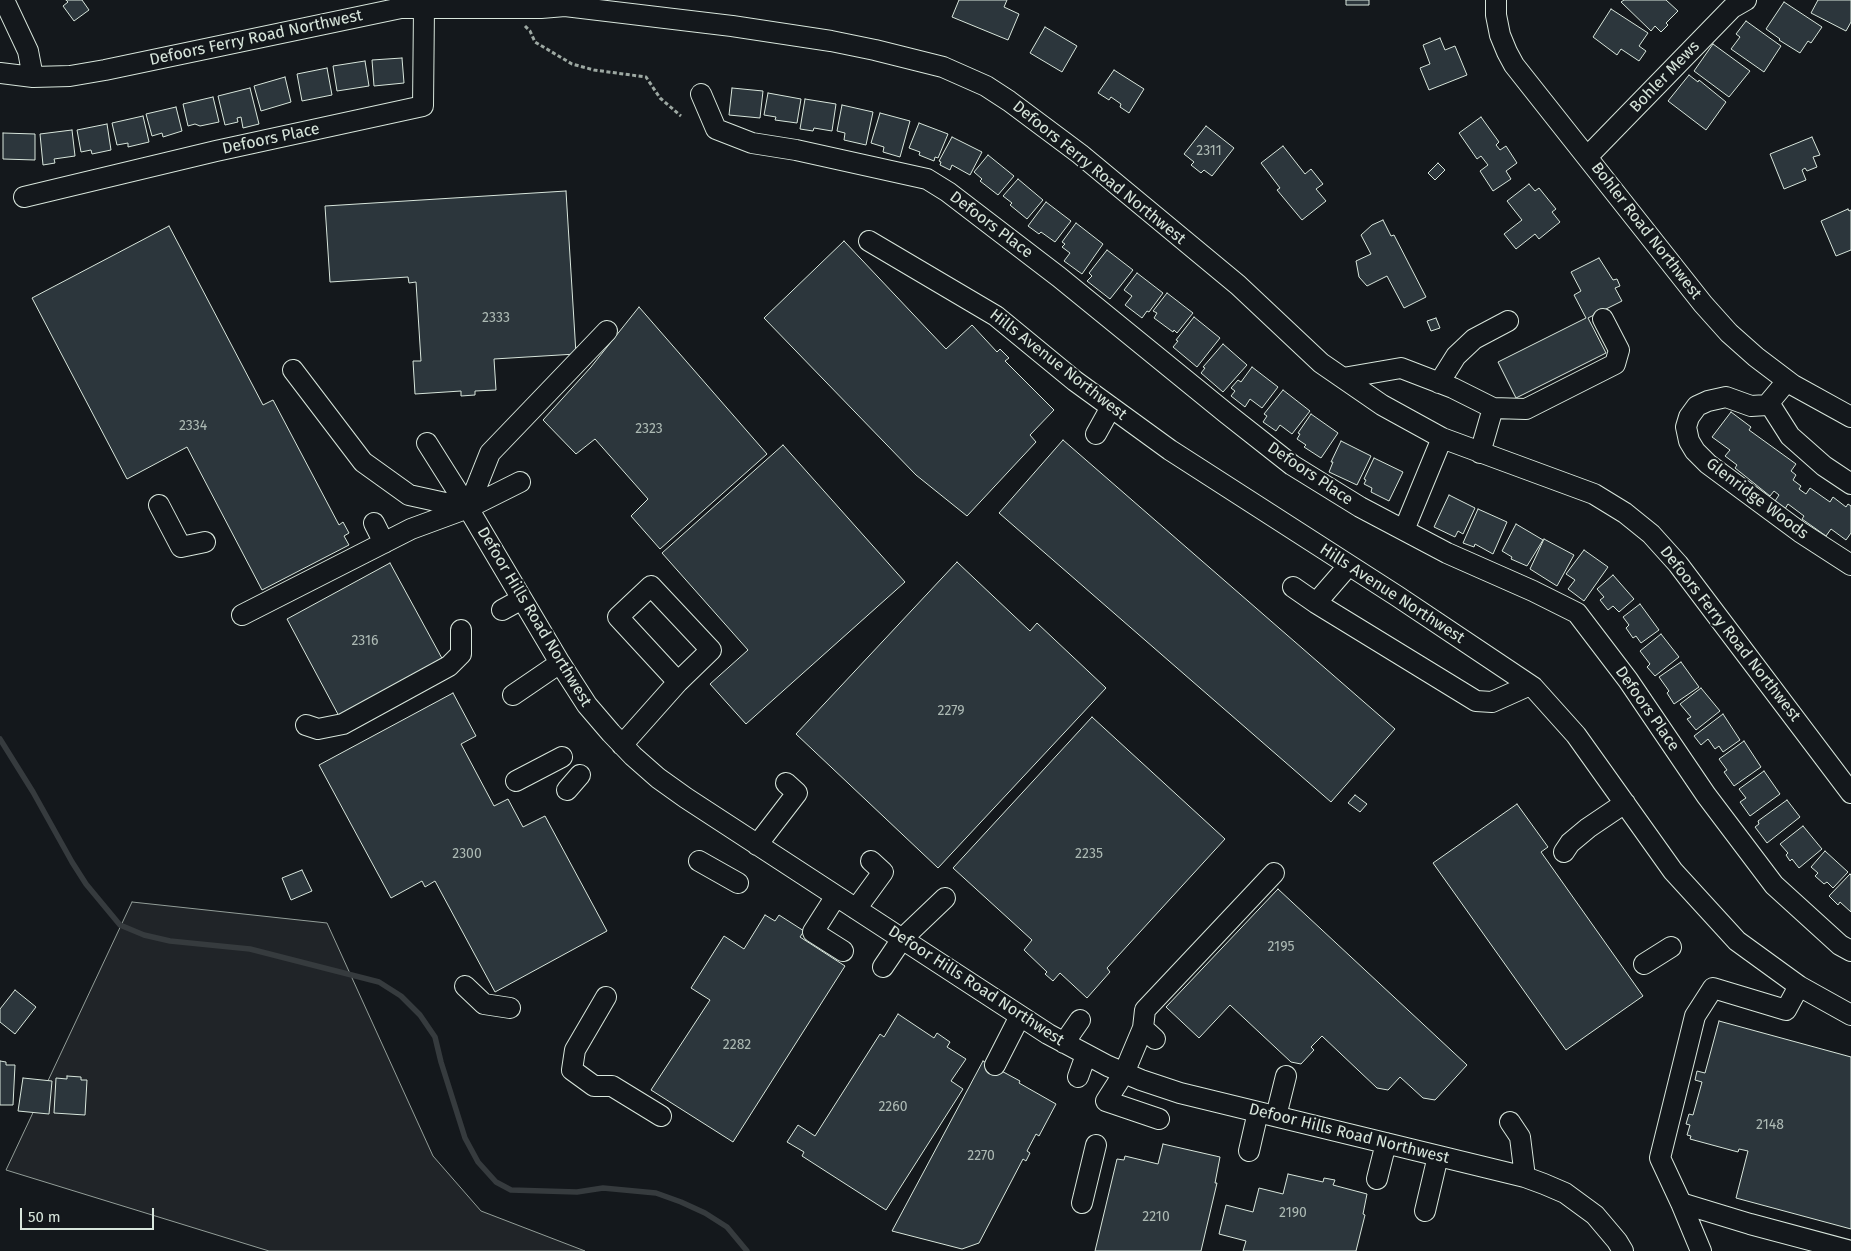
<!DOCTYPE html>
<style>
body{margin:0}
#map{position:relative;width:1851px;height:1251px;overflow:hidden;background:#14181c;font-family:"Fira Sans",sans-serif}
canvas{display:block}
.scale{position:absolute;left:20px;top:1208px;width:134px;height:22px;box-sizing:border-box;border:2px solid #d8e6dc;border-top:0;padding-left:6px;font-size:15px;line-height:18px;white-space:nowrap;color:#d8e6dc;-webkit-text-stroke:4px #14181c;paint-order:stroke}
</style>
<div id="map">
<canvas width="1851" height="1251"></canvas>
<div class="scale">50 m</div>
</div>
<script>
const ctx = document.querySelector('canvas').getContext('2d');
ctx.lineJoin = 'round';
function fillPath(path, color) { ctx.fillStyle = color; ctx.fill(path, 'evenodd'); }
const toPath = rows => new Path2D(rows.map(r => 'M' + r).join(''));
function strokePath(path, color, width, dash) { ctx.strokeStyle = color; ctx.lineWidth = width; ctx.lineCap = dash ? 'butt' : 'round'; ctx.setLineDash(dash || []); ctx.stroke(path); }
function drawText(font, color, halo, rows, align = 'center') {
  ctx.font = font + ' "Fira Sans",sans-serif'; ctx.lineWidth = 4; ctx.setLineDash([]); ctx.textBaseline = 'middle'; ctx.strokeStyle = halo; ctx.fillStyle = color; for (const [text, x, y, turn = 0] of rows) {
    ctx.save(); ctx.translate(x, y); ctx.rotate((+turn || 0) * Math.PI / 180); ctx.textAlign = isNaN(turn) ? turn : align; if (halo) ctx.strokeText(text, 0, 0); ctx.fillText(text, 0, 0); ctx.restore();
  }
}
const green = toPath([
 [132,902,327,923,433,1156,481,1211,585,1251,269,1251,6,1170,132,902]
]);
const stream = toPath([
 [0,739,33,792,72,862,86,884,120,925,144,935,170,941,250,949,379,982,401,996,420,1015,435,1037,441,1062,465,1138,478,1162,496,1182,511,1190,577,1192,603,1188,656,1193,681,1202,705,1213,727,1227,747,1251]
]);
const building = toPath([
 [66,0,82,0,89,10,74,21,63,6,68,2,66,0],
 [959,0,1007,0,1004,7,1019,14,1008,40,952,17,959,0],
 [1346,0,1369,0,1369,5,1346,5,1346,0],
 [1624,0,1666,0,1678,11,1666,23,1668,25,1661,32,1655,26,1651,31,1621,2,1624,0],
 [1818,0,1851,0,1851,22,1846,31,1811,13,1818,0],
 [1784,2,1822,27,1811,43,1808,41,1800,53,1779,40,1780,39,1766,29,1784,2],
 [1611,9,1648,33,1639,46,1646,51,1639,61,1621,49,1617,55,1593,37,1611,9],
 [1746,21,1781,46,1764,72,1731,49,1740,37,1736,34,1746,21],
 [1045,27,1077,46,1062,72,1030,53,1045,27],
 [1440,38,1445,50,1455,46,1467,75,1429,90,1420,68,1430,64,1423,45,1440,38],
 [1713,44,1750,71,1729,97,1694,71,1713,44],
 [402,58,404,83,374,86,372,60,402,58],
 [365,61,369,86,337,91,333,66,365,61],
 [327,68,332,95,302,101,297,74,327,68],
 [1114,70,1144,89,1129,113,1120,107,1121,104,1111,97,1109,100,1098,93,1114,70],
 [1689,75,1698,82,1699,80,1726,102,1706,130,1668,101,1689,75],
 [285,77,291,102,261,111,254,86,285,77],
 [250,88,259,124,243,128,241,117,237,118,238,122,225,125,218,96,250,88],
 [732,88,763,91,760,118,729,115,732,88],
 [768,93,801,99,797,123,775,120,776,117,764,115,768,93],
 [213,97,219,122,200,126,195,124,188,126,183,104,213,97],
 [805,99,836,104,832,131,814,128,813,131,800,129,805,99],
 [842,105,873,112,866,145,844,140,845,133,837,131,842,105],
 [176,107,182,131,163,137,162,133,152,136,146,114,176,107],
 [880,113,910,121,900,157,883,152,884,147,871,143,880,113],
 [143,116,149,142,128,147,128,143,117,145,112,123,143,116],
 [1481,117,1499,142,1496,145,1500,150,1506,146,1517,163,1506,171,1511,179,1493,191,1480,171,1488,165,1481,156,1477,159,1459,133,1481,117],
 [919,123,948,134,938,158,935,157,934,161,919,155,920,152,909,148,919,123],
 [107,124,111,150,92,154,91,150,81,152,77,130,107,124],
 [1206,126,1234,148,1212,176,1204,170,1201,173,1191,165,1194,162,1184,154,1206,126],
 [72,130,75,156,54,159,55,163,43,165,40,134,72,130],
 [3,133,35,134,35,160,3,159,3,133],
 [952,137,982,152,970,175,952,165,950,170,940,165,941,162,939,161,952,137],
 [1812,137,1820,155,1813,157,1817,167,1807,171,1805,168,1802,170,1806,180,1784,189,1770,154,1812,137],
 [1283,146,1305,174,1311,169,1323,184,1316,189,1326,201,1302,220,1277,190,1280,188,1261,163,1283,146],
 [988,155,1014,176,998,195,980,181,982,179,974,172,988,155],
 [1438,163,1445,170,1435,180,1428,173,1438,163],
 [1018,179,1043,200,1027,219,1010,205,1012,203,1003,196,1018,179],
 [1529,184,1535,191,1539,188,1556,209,1552,212,1560,222,1539,239,1535,234,1516,249,1504,234,1522,220,1507,201,1529,184],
 [566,191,576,354,494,359,496,390,475,391,475,395,461,396,461,391,415,394,413,361,421,361,416,282,409,283,408,277,330,282,325,206,566,191],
 [1046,202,1071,221,1055,242,1041,232,1039,234,1028,226,1046,202],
 [1848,209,1849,211,1851,210,1851,250,1836,256,1821,221,1848,209],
 [1383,220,1391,236,1394,235,1426,297,1404,308,1387,276,1367,286,1359,277,1356,261,1371,254,1361,235,1372,225,1383,220],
 [1076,223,1103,244,1082,274,1064,261,1070,253,1062,247,1065,244,1062,242,1076,223],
 [169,226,263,405,273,400,339,525,343,522,349,533,344,536,349,545,262,590,187,447,127,479,32,298,169,226],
 [844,241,946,349,972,325,997,352,1000,349,1009,358,1005,361,1054,410,1030,435,1036,442,967,516,916,475,764,318,844,241],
 [1107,250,1133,270,1110,299,1087,281,1092,276,1089,273,1107,250],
 [1599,258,1613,280,1617,279,1620,286,1615,288,1622,301,1588,318,1606,353,1516,398,1498,362,1586,318,1574,295,1581,291,1571,272,1599,258],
 [1137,273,1163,293,1149,312,1147,311,1142,318,1125,305,1132,296,1124,290,1137,273],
 [1167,293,1193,313,1177,333,1174,330,1173,332,1154,318,1157,313,1153,311,1167,293],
 [639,307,767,454,660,549,631,516,648,499,595,439,576,454,543,420,591,367,639,307],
 [1194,317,1220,338,1197,367,1173,347,1178,341,1176,340,1194,317],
 [1436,318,1440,328,1431,331,1427,321,1436,318],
 [1223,344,1247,365,1223,392,1201,373,1205,368,1203,367,1223,344],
 [1252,367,1278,387,1262,408,1250,399,1245,407,1231,396,1235,391,1231,388,1238,380,1241,382,1252,367],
 [1283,390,1310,411,1292,434,1280,425,1276,431,1263,422,1267,416,1264,414,1283,390],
 [1731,412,1751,427,1749,430,1796,464,1791,471,1796,475,1793,480,1801,486,1799,489,1806,494,1810,488,1830,502,1833,497,1846,507,1848,504,1851,506,1851,533,1846,540,1831,529,1826,536,1802,519,1804,516,1788,504,1785,509,1775,501,1779,495,1774,491,1770,496,1735,468,1737,465,1725,456,1730,450,1712,437,1731,412],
 [1311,414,1338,433,1321,458,1304,447,1306,445,1297,439,1300,434,1298,433,1311,414],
 [1063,440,1395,729,1331,802,999,513,1063,440],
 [1341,441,1371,456,1357,485,1329,472,1333,462,1331,462,1341,441],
 [783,445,905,582,746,724,710,684,748,650,662,553,783,445],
 [1374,458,1403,472,1389,501,1371,492,1372,488,1364,484,1366,480,1364,479,1374,458],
 [1449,495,1475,508,1463,534,1458,531,1455,537,1434,527,1449,495],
 [1478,509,1507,522,1493,554,1475,544,1474,547,1463,543,1478,509],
 [1516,524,1543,540,1527,566,1511,559,1512,557,1502,551,1516,524],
 [1544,539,1574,555,1557,586,1530,569,1544,539],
 [1584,550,1608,567,1584,601,1568,589,1575,580,1566,574,1584,550],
 [957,562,1030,631,1037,623,1106,688,938,868,796,734,957,562],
 [390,563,444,662,340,718,287,619,390,563],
 [1613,575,1634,599,1619,612,1613,606,1608,610,1600,600,1604,597,1597,589,1613,575],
 [1640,604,1659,630,1641,643,1636,636,1633,638,1626,628,1629,625,1623,617,1640,604],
 [1661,634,1679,657,1655,676,1647,667,1650,664,1640,651,1661,634],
 [1681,662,1699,687,1674,704,1667,693,1669,691,1659,677,1681,662],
 [1701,688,1720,711,1696,730,1687,719,1691,717,1680,704,1701,688],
 [453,693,476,736,461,744,494,806,508,799,523,827,545,816,607,931,495,992,435,881,425,887,422,881,391,898,319,765,453,693],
 [1723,714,1740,740,1723,752,1719,746,1715,749,1708,739,1701,745,1694,736,1723,714],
 [1092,717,1225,839,1107,968,1110,972,1087,998,1060,973,1053,981,1045,974,1047,972,1024,950,1032,940,953,868,1092,717],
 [1744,741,1761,767,1734,786,1724,772,1727,770,1719,759,1744,741],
 [1764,771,1780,794,1750,816,1740,802,1746,798,1739,789,1764,771],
 [1355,795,1367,804,1360,812,1348,803,1355,795],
 [1787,800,1800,817,1767,843,1755,827,1759,824,1758,821,1787,800],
 [1517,804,1548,847,1541,852,1643,996,1566,1050,1433,863,1517,804],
 [1803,826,1822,849,1799,868,1792,859,1790,861,1786,855,1788,853,1780,844,1803,826],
 [1825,851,1848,872,1833,888,1827,882,1824,884,1815,876,1818,873,1811,867,1825,851],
 [302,870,312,891,291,900,282,878,302,870],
 [1850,874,1851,875,1851,912,1840,902,1838,905,1829,896,1850,874],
 [1278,889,1467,1065,1435,1100,1423,1098,1400,1077,1388,1090,1377,1088,1322,1036,1311,1047,1314,1050,1301,1064,1291,1062,1230,1005,1199,1038,1166,1007,1278,889],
 [765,915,775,921,779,915,804,931,800,937,845,966,733,1142,651,1090,710,1000,691,988,724,936,744,949,765,915],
 [15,990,36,1007,15,1034,0,1022,0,1009,15,990],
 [898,1014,934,1038,937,1033,950,1042,947,1047,966,1059,951,1081,963,1089,886,1210,802,1156,804,1152,787,1142,798,1125,815,1136,880,1034,884,1037,898,1014],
 [1719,1021,1851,1057,1851,1229,1736,1198,1748,1151,1739,1149,1738,1152,1690,1139,1691,1136,1687,1135,1690,1125,1686,1124,1689,1114,1693,1115,1702,1082,1695,1080,1697,1071,1705,1073,1719,1021],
 [0,1061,6,1062,6,1065,15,1065,13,1105,0,1105,0,1061],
 [983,1061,1020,1081,1019,1083,1056,1104,1039,1136,1036,1134,1027,1151,1030,1153,1026,1161,1023,1159,979,1243,962,1249,892,1231,983,1061],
 [67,1076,81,1077,81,1080,87,1080,85,1115,54,1113,56,1078,67,1079,67,1076],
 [23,1078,52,1081,49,1114,18,1111,23,1078],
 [1163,1144,1220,1157,1215,1183,1217,1183,1201,1251,1095,1251,1117,1159,1124,1160,1125,1156,1158,1164,1163,1144],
 [1288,1174,1323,1182,1324,1178,1335,1180,1333,1185,1367,1194,1363,1214,1365,1215,1356,1251,1243,1251,1246,1241,1219,1234,1226,1205,1253,1212,1259,1188,1283,1194,1288,1174]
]);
const path = toPath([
 [525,26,530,31,535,42,572,64,594,70,646,77,660,98,681,116]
]);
const minor = toPath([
 [4,0,28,51,33,77],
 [1496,0,1496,15,1500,35,1507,52,1514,65,1703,304,1729,333,1756,357,1793,385,1851,417],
 [0,73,33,77,70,76,105,70,401,8,541,8,565,6,732,26,831,41,875,50,943,67,986,86,1009,101,1080,154,1238,285,1321,363,1382,405,1442,438,1594,494,1625,513,1651,534,1678,564,1851,793],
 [701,94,716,129,752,143,796,150,927,179,948,192,1059,277,1226,413,1292,465,1360,507,1447,553,1533,591,1577,613,1628,680,1706,795,1774,885,1840,945,1851,951],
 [1587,157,1732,8,1746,0],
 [24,197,216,151,423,106,424,8],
 [869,241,996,316,1075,381,1170,450,1397,596,1533,687,1576,735,1673,871,1737,941,1799,986,1851,1015],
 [293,370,363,462,409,495,468,508],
 [1343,378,1401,368,1453,388,1493,408,1526,409,1615,364,1619,350,1603,319],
 [1787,381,1767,405,1751,406,1726,397,1708,401,1697,406,1689,417,1686,427,1689,441,1695,451,1708,464,1800,532,1851,565],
 [1439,383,1456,356,1474,339,1508,321],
 [1769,403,1790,436,1824,466,1851,484],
 [1096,434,1111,407],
 [427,443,468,508,560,663,587,705,611,733,633,756,658,778,686,798,1048,1034,1108,1066,1141,1080,1180,1093,1525,1177,1544,1184,1565,1193,1595,1215,1617,1241,1623,1251],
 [1480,453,1493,408],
 [159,505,181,547,205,542],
 [468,508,490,453,607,331],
 [374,523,384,543],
 [1404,530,1442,438],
 [1293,587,1316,603,1476,701,1492,702,1530,685],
 [1316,603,1349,565],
 [502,610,522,599],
 [242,615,411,529,468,508,520,482],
 [513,695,560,663],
 [306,725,318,729,343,724,449,666,461,654,461,630],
 [622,745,678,682,711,650,651,586,618,617,678,682],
 [516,781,562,757],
 [567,790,580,775],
 [757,845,797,793,786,783],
 [1564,852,1570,843,1588,828,1625,803],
 [699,861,738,883],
 [836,896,813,932,843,951],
 [856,909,883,872,871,861],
 [1644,964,1671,947],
 [883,967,902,939,945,898],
 [465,986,484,1004,510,1008],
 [606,997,575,1050,572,1070,594,1086,612,1086,661,1116],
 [1143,1028,1124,1073,1106,1101,1159,1119],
 [1155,1039,1143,1028,1145,1010,1274,873],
 [1064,1043,1080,1020],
 [995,1065,1020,1016],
 [1078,1077,1086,1055],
 [1276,1116,1286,1076],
 [1510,1122,1520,1137,1525,1177],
 [1249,1151,1258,1112],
 [1377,1179,1386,1143],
 [1082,1203,1096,1145],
 [1681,1203,1750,1224,1851,1251],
 [1425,1211,1438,1156],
 [1701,1251,1681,1203,1660,1158,1695,1016,1713,988,1786,1010,1799,986]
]);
const numberNames = [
 ["2311",1209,151],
 ["2333",496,318],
 ["2334",193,426],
 ["2323",649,429],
 ["2316",365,641],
 ["2279",951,711],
 ["2300",467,854],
 ["2235",1089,854],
 ["2195",1281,947],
 ["2282",737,1045],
 ["2260",893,1107],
 ["2148",1770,1125],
 ["2270",981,1156],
 ["2190",1293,1213],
 ["2210",1156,1217]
];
const streetNames = [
 ["Defoors Ferry Road Northwest",256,38,-12],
 ["Bohler Mews",1665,77,-46],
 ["Defoors Place",271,139,-12],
 ["Defoors Ferry Road Northwest",1099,173,39],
 ["Defoors Place",991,225,37],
 ["Bohler Road Northwest",1646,231,52],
 ["Hills Avenue Northwest",1058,365,38],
 ["Defoors Place",1310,474,34],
 ["Glenridge Woods",1757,499,37],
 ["Hills Avenue Northwest",1392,594,33],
 ["Defoor Hills Road Northwest",534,617,59],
 ["Defoors Ferry Road Northwest",1730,634,52],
 ["Defoors Place",1647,709,55],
 ["Defoor Hills Road Northwest",976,986,33],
 ["Defoor Hills Road Northwest",1349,1134,14]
];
fillPath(green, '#202428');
strokePath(green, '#939e99', 1);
strokePath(stream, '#363b3e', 5.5);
fillPath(building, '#2c363c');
strokePath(building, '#d8e6dc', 1);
strokePath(minor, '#d8e6dc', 22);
strokePath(path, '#9da8a2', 3, [4, 2.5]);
strokePath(minor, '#14181c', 20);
drawText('14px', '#adbab4', null, numberNames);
drawText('16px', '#d8e6dc', '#14181c', streetNames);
</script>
